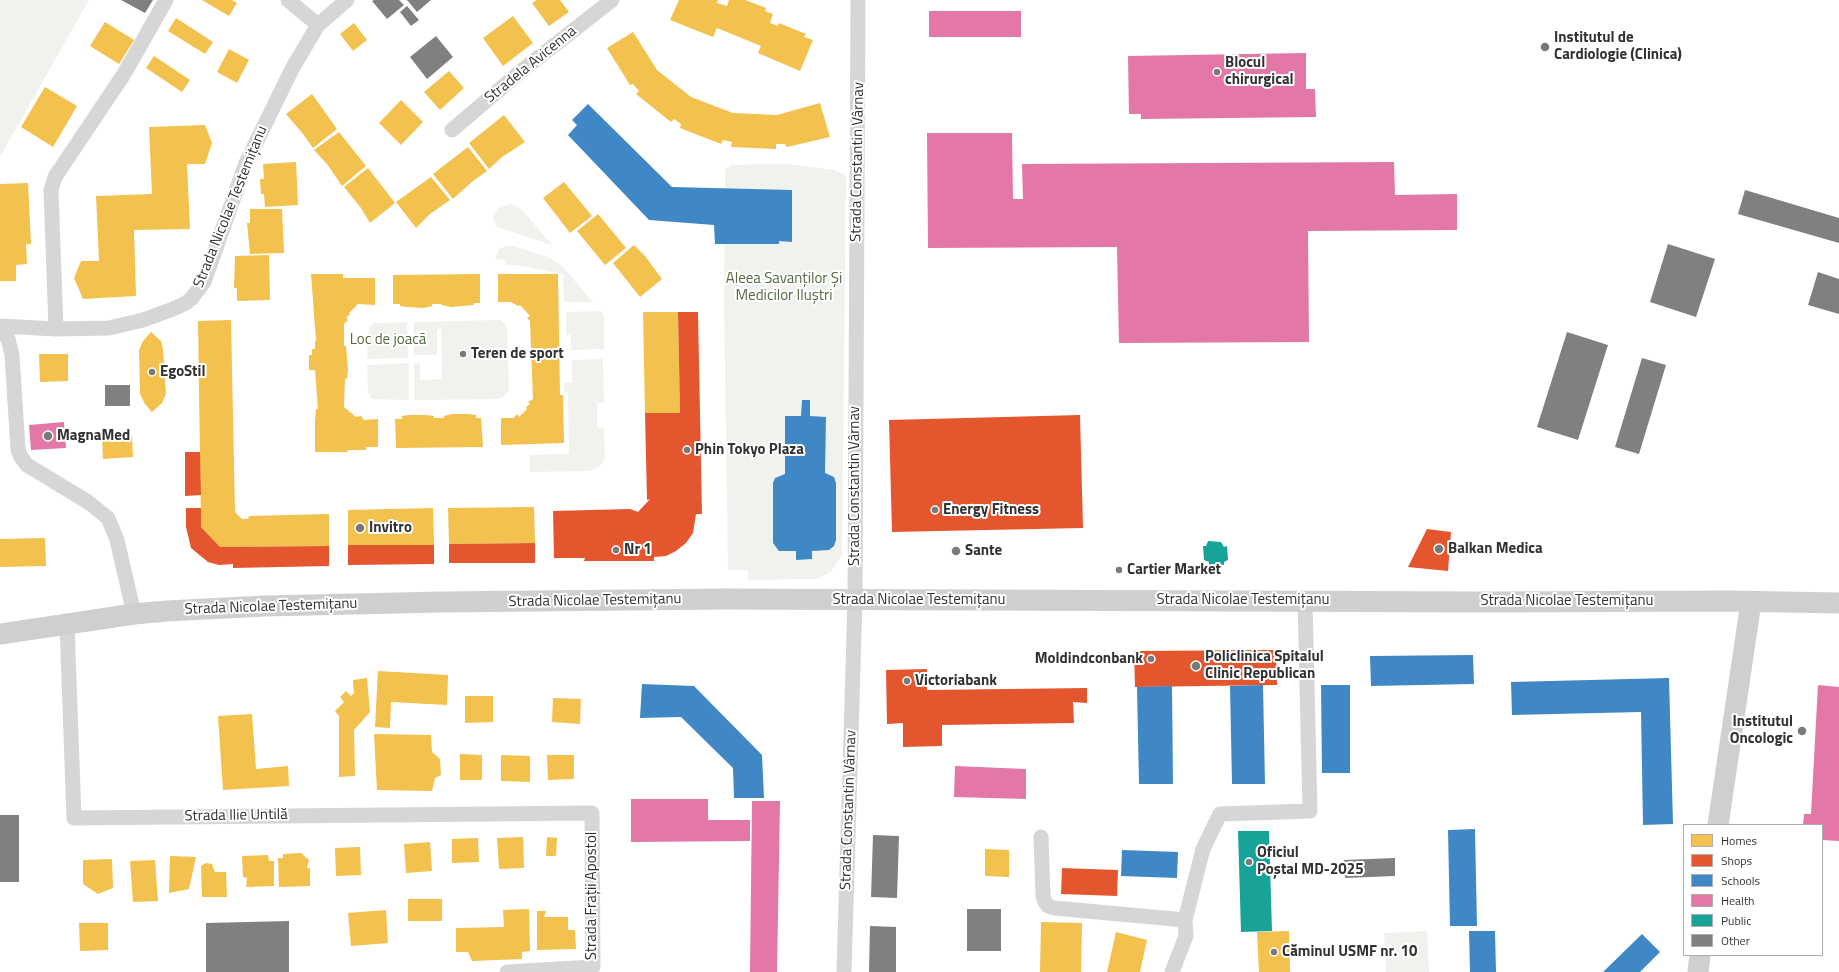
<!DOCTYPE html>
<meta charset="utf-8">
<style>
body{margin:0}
#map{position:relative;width:1839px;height:972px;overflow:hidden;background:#fff;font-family:"Titillium Web",sans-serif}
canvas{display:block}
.legend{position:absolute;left:1683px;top:824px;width:140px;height:132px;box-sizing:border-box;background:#fff;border:1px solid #adadad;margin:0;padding:5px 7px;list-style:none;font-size:12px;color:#323232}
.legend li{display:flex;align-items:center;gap:8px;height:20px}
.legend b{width:20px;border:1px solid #adadad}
</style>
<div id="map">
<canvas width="1839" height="972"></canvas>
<ul class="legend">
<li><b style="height:11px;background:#f2c14e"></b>Homes</li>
<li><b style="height:11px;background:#e4572e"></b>Shops</li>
<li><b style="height:11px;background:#3f88c5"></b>Schools</li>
<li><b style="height:11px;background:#e377a8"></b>Health</li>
<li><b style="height:11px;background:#17a398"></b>Public</li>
<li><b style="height:11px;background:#808080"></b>Other</li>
</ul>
</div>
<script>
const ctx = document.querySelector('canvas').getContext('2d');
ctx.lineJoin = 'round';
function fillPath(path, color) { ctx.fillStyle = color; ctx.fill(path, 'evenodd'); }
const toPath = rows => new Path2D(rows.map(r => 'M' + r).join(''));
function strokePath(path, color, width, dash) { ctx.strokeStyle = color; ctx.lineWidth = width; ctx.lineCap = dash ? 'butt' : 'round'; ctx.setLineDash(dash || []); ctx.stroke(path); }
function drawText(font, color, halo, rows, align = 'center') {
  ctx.font = font + ' "Titillium Web",sans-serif'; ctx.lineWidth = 4; ctx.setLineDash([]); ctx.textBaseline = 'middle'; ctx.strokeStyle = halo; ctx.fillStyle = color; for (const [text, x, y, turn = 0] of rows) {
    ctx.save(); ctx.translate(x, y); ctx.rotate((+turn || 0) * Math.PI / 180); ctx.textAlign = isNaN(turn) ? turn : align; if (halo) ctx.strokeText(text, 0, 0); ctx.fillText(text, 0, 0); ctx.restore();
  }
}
const green = toPath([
 [0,0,89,0,1,155,0,154],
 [759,164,786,164,834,170,844,174,846,178,842,555,831,572,817,579,748,580,748,570,728,570,724,305,725,170,731,165],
 [511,204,520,208,552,245,497,227,493,220,494,215,499,208],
 [507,246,514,246,548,257,561,265,593,302,564,302,563,274,516,265,506,265,505,260,495,259,499,249],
 [601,311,604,315,604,349,571,350,571,335,566,335,566,312],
 [501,320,507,327,509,390,504,396,499,399,414,400,414,364,420,363,420,380,442,379,441,329,437,329,437,355,414,355,414,322],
 [407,322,408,358,367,359,369,326,375,323],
 [603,359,604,403,597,403,597,428,604,428,605,459,600,466,589,471,530,472,530,455,569,454,568,392,564,391,564,383,572,383,572,360],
 [409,363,409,400,372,399,368,392,367,365],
 [1427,931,1429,972,1386,972,1384,933]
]);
const homes = toPath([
 [202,0,232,0,237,3,229,16],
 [537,0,560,0,569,12,549,26,532,3],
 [679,0,718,0,717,3,727,6,729,0,745,0,766,8,765,11,773,14,770,23,778,26,779,23,806,34,804,37,813,40,800,71,758,53,761,46,717,28,713,37,670,20],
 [513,16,533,43,503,66,483,38],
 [176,18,213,42,205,54,168,31],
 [105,22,134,40,119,64,90,46],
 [354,23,367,40,353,51,340,34],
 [633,32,657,70,691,97,733,113,777,115,820,103,830,137,787,147,785,144,776,144,776,149,731,147,732,142,723,140,721,144,680,128,681,124,674,119,671,122,636,94,639,91,633,84,630,85,607,48],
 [229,49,249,60,237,83,217,72],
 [154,56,190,80,182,92,146,68],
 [449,71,464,88,440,110,424,92],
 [45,87,77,106,53,147,21,127],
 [312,94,337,129,313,148,303,134,286,114],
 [401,100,423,122,401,145,379,123],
 [504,115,525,142,502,157,489,169,469,143],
 [205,125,212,143,205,164,187,164,190,229,134,230,136,296,83,299,74,278,81,261,99,261,96,196,152,194,149,127],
 [339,132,366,166,342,186,327,164,314,150],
 [468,147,487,171,473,181,453,199,433,174],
 [296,162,298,205,265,207,264,194,261,194,260,179,264,179,263,164],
 [368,168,395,203,370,223,361,208,344,187],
 [431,177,450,200,430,214,416,228,396,202],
 [564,182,592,216,570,233,543,198],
 [28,183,31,244,26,244,27,264,16,265,16,281,0,281,0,184],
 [250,209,282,209,284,253,250,254,247,223,250,223],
 [598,214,626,248,605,265,577,231],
 [634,245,645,256,662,279,640,297,613,263],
 [269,255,270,300,237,301,237,288,234,288,235,256],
 [311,274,343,274,343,278,375,278,375,305,358,304,349,313,350,314,346,318,348,320,344,324,344,346,346,346,348,370,347,378,345,379,344,407,356,417,361,416,364,420,378,419,378,447,366,447,366,450,347,450,348,452,315,452,315,420,316,409,318,409,315,370,309,370,309,355,312,355,312,349,315,349,315,341,316,341],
 [480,274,480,303,474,303,474,305,451,307,442,305,441,304,432,304,432,306,424,308,407,307,400,306,400,304,393,304,393,275],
 [498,274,558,274,560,395,563,395,564,443,501,445,501,418,514,418,517,414,519,417,527,409,526,407,530,404,528,402,533,399,530,321,527,318,530,316,520,305,518,306,511,302,498,302],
 [643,312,678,312,680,413,645,413],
 [231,320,235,512,242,519,248,519,249,516,329,514,329,546,220,547,201,527,198,321],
 [151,332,161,341,163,349,166,394,162,403,152,412,145,404,140,394,139,350,143,341],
 [39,354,68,354,68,381,40,382],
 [452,414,468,414,476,415,476,418,481,418,483,447,396,448,395,419,402,419,402,416,409,415,426,415,434,416,434,418,444,418,444,416],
 [132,436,133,457,103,459,102,438],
 [534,507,535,543,449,544,448,508],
 [433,508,434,545,348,545,348,510],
 [45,538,46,566,0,567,0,539],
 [378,671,448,675,447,705,391,702,390,728,375,727],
 [367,678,370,712,354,730,355,776,339,777,339,716,335,711,344,702,340,697,346,691,351,696,354,693,353,680],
 [465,696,493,696,493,722,465,723],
 [553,698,581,699,580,724,552,722],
 [252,714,256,769,288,766,289,786,223,790,218,716],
 [374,734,431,735,432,752,440,759,441,775,435,778,432,791,377,790],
 [460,754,482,755,482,780,460,780],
 [501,755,530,756,530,782,501,781],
 [547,755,574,755,574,779,548,780],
 [523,837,524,868,499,869,497,838],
 [547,837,557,838,556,856,546,856],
 [478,838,479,862,452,863,452,839],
 [430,842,432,871,406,873,404,844],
 [360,847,361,875,336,876,335,848],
 [985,849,1009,850,1009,877,985,876],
 [301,853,309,860,307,868,310,868,310,886,279,887,278,858,283,858,283,854],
 [268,855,269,861,274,861,274,886,246,887,247,878,243,877,242,856],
 [170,856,196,857,189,889,169,893],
 [112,859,113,888,98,894,83,884,83,860],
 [155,860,158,901,133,902,130,861],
 [206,863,212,864,215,872,226,872,227,897,202,897,201,866],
 [408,899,442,899,442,921,408,921],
 [529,909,530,951,522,952,522,959,472,961,468,952,456,952,456,928,504,927,503,910],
 [386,910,388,943,351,946,348,913],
 [537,911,546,911,544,917,568,917,568,930,575,930,576,949,537,950],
 [1041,922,1082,923,1081,972,1040,972],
 [79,923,108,923,108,950,80,951],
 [1289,931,1290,972,1259,972,1257,932],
 [1116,932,1147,940,1140,972,1107,972]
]);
const shops = toPath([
 [678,312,698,312,702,514,696,514,693,533,686,543,676,551,666,556,654,557,654,561,584,561,585,558,554,558,553,511,630,509,638,512,650,499,647,500,645,413,680,413],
 [1080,415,1083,528,892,532,889,420],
 [185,452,200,452,201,495,185,496],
 [186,508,201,508,201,527,220,547,329,546,329,566,233,568,233,564,219,565,208,562,191,548,186,527],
 [1427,529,1451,532,1448,571,1408,567],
 [535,543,535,563,449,563,449,544],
 [348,545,434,545,434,564,348,565],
 [1276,650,1277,685,1135,687,1134,651],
 [927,669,927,690,1087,688,1087,703,1073,702,1074,723,942,725,942,746,903,747,903,723,887,724,886,670],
 [1062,868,1118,870,1117,896,1061,894]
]);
const schools = toPath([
 [588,104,672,187,792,190,792,242,779,241,779,244,715,244,714,225,649,220,568,135,577,125,572,120],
 [802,400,810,400,810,416,826,417,825,473,834,477,836,483,836,540,834,546,829,550,812,551,812,559,796,560,796,551,779,551,773,543,773,483,775,478,785,474,785,416,801,416],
 [1473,655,1474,684,1371,686,1370,656],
 [1669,678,1673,824,1643,825,1641,712,1512,715,1511,682],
 [642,684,694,686,762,755,764,798,734,798,733,768,681,717,640,718],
 [1263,685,1265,784,1232,784,1230,686],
 [1321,685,1350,685,1350,773,1322,773],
 [1172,686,1173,784,1139,784,1137,687],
 [1475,829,1477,926,1450,926,1448,830],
 [1122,850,1178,852,1177,878,1121,876],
 [1469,931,1495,931,1496,972,1470,972],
 [1642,934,1660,952,1640,972,1603,972]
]);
const health = toPath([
 [929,11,1021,11,1021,37,929,37],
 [1306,53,1306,89,1315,89,1316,117,1141,119,1141,114,1129,114,1128,56],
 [927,133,1012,133,1013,199,1023,199,1022,164,1394,162,1395,195,1457,194,1457,230,1308,231,1309,342,1119,343,1117,247,928,248],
 [64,422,66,448,31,450,29,425],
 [1818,685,1839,687,1839,841,1822,840,1822,825,1803,825,1804,814,1811,814],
 [955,766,1026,769,1026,799,954,797],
 [631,799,708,799,708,820,750,820,750,841,631,842],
 [752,801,780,801,777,972,750,972]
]);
const public = toPath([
 [1208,541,1221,542,1224,547,1227,546,1228,560,1224,562,1224,565,1209,565,1209,562,1204,560,1203,546,1206,546],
 [1238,831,1269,831,1272,931,1241,932]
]);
const building = toPath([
 [121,0,153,0,145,13],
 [374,0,399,0,404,5,387,19,372,1],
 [407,0,431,0,417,12],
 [407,6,419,20,411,26,400,12],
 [436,36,453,57,427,79,410,57],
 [1745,190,1839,218,1839,243,1738,214],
 [1668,244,1715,259,1696,317,1650,302],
 [1818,272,1839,279,1839,314,1808,305],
 [1567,332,1608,345,1578,440,1537,427],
 [1642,358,1666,365,1639,454,1615,447],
 [105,385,130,385,130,406,105,406],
 [0,815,19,815,19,882,0,882],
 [873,835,899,836,897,898,871,897],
 [1395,858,1395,876,1345,878,1344,860],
 [967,909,1001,909,1001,951,967,951],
 [289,921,289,972,206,972,206,923],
 [870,926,896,927,896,972,869,972]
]);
const street = toPath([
 [288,0,318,25],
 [452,130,520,72,612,0],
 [0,326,56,329,109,328,143,320,173,309,186,303,192,298,204,282,246,163,292,69,318,25,347,0],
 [0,327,8,339,12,355,18,449,21,457,27,465,88,502,108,518,117,540,134,614],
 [56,329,51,190,55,177,124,74,166,0],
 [67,624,74,818,592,813,593,967,507,972],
 [1041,837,1043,896,1045,902,1048,906,1054,908,1185,920],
 [844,972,855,600,858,0],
 [1172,972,1186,936,1185,920,1203,849,1220,814,1310,811,1305,600]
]);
const secondary = toPath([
 [0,634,134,614,167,611,265,606,442,602,723,599,1486,602,1729,601,1839,603],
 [1718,825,1751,602],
 [1698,972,1700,955]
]);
const markers = [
 [1545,47,5,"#7a7a7a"],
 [1217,72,4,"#7a7a7a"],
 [463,354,4,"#7a7a7a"],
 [152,372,4,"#7a7a7a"],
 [48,436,5,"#7a7a7a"],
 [687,450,4,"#7a7a7a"],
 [935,510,4,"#7a7a7a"],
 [360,528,5,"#7a7a7a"],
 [1439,549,5,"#7a7a7a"],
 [616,550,4,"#7a7a7a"],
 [956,551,5,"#7a7a7a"],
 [1119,570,4,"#7a7a7a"],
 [1151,659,4,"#7a7a7a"],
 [1196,666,5,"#7a7a7a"],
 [907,681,4,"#7a7a7a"],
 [1802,731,5,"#7a7a7a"],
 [1249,862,4,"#7a7a7a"],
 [1274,952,4,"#7a7a7a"]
];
const poiNames = [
 ["Institutul de",1554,38],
 ["Cardiologie (Clinica)",1554,55],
 ["Blocul",1225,63],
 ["chirurgical",1225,80],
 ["Teren de sport",471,354],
 ["EgoStil",160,372],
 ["MagnaMed",57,436],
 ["Phin Tokyo Plaza",695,450],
 ["Energy Fitness",943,510],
 ["Invitro",369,528],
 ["Balkan Medica",1448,549],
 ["Nr 1",624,550],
 ["Sante",965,551],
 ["Cartier Market",1127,570],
 ["Policlinica Spitalul",1205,657],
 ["Clinic Republican",1205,674],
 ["Moldindconbank",1143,659,"right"],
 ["Victoriabank",915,681],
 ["Institutul",1793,722,"right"],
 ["Oncologic",1793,739,"right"],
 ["Oficiul",1257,853],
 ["Poștal MD-2025",1257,870],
 ["Căminul USMF nr. 10",1282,952]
];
const streetNames = [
 ["Stradela Avicenna",531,65,-39],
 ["Strada Constantin Vârnav",858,162,-89],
 ["Strada Nicolae Testemițanu",231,207,-68],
 ["Strada Constantin Vârnav",855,486,-90],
 ["Strada Nicolae Testemițanu",919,600],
 ["Strada Nicolae Testemițanu",1243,600],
 ["Strada Nicolae Testemițanu",595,601,-1],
 ["Strada Nicolae Testemițanu",1567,601],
 ["Strada Nicolae Testemițanu",271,607,-2],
 ["Strada Constantin Vârnav",849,810,-88],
 ["Strada Ilie Untilă",236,816,-1],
 ["Strada Frații Apostol",592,896,-90]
];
const parkNames = [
 ["Aleea Savanților Și",784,279],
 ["Medicilor Iluștri",784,296],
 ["Loc de joacă",388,340]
];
fillPath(green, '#f0f3ed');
fillPath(homes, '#f2c14e');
fillPath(shops, '#e4572e');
fillPath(schools, '#3f88c5');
fillPath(health, '#e377a8');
fillPath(public, '#17a398');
fillPath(building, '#808080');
strokePath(street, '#d6d6d6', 15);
strokePath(secondary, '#cfcfcf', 21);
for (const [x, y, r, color] of markers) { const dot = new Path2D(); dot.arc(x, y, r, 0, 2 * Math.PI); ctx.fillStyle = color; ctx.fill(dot); strokePath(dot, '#fff', 1.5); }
drawText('bold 15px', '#323232', '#fff', poiNames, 'left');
drawText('15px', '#323232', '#fff', streetNames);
drawText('15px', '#526b42', '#fff', parkNames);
</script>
